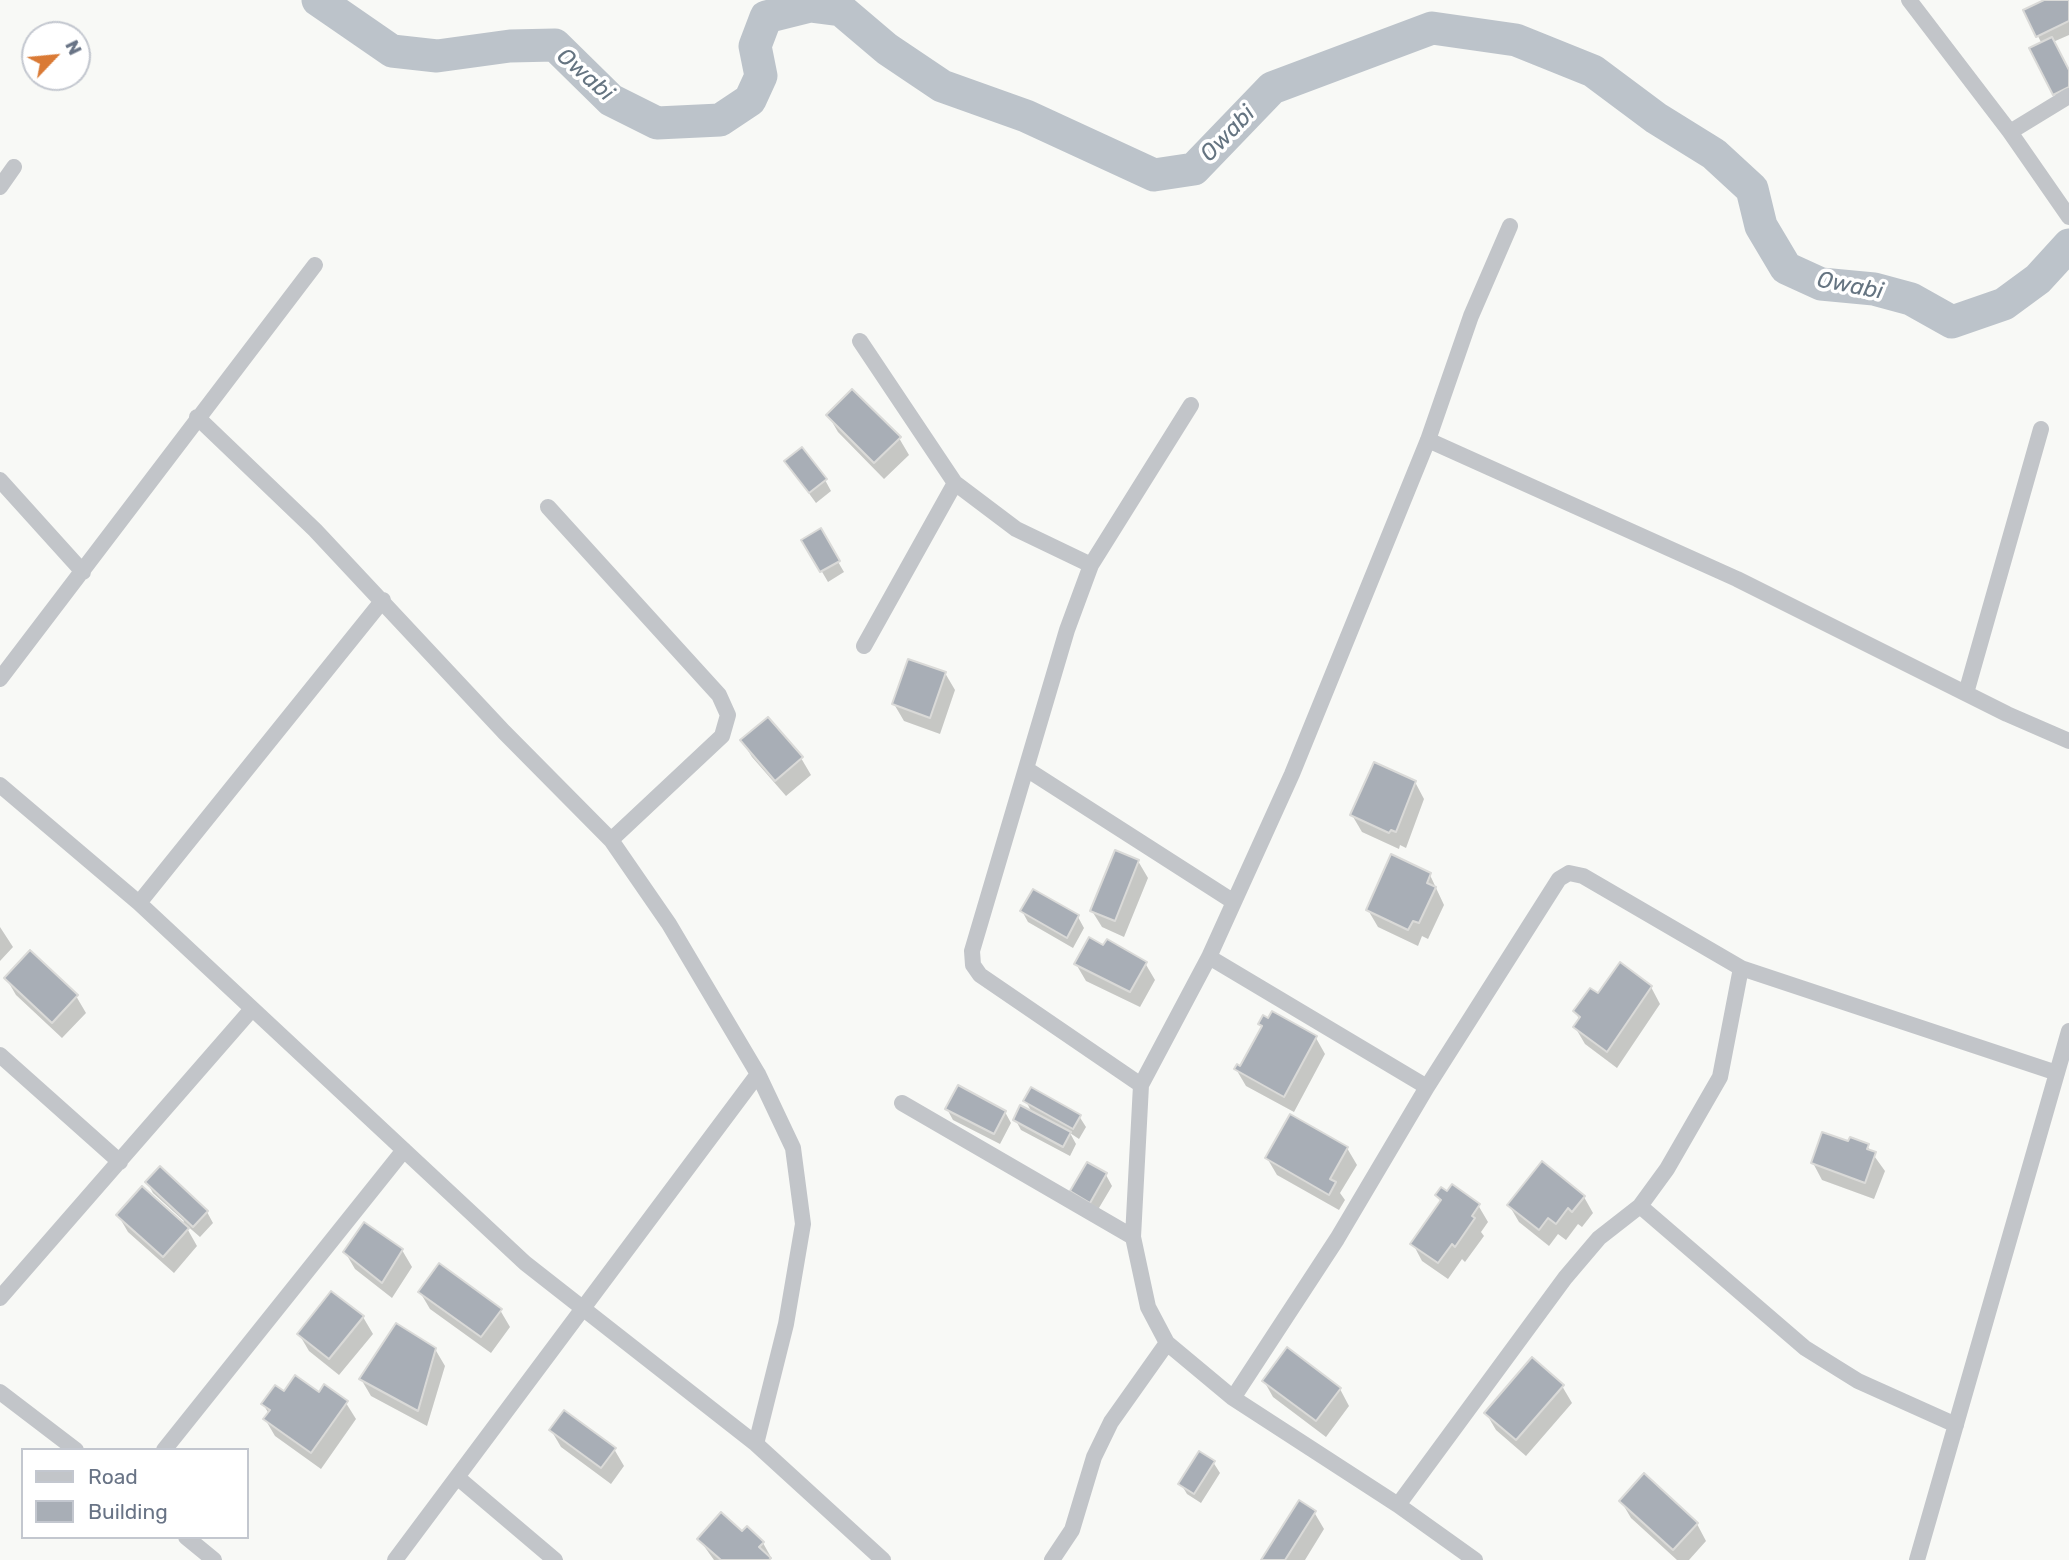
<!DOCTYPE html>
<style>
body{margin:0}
#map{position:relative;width:2069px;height:1560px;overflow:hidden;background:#f8f9f6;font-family:Rubik,sans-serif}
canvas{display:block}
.legend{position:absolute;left:21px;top:1448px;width:228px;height:91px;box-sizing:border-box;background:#fff;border:2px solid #c3c7cf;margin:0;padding:9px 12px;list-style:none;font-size:21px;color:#697486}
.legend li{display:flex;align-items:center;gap:14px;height:35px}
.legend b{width:35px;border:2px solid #c3c7cf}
.north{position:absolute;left:21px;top:21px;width:70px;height:70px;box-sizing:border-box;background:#fff;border:2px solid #c3c7cf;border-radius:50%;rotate:64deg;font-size:19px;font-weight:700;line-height:28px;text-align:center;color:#697486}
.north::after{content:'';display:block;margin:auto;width:24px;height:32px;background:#da7a35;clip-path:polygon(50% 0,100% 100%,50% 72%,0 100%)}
</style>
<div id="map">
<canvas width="2069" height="1560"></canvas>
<ul class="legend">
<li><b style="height:9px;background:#c2c5c9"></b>Road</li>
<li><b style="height:19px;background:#a8aeb6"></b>Building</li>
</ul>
<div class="north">N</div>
</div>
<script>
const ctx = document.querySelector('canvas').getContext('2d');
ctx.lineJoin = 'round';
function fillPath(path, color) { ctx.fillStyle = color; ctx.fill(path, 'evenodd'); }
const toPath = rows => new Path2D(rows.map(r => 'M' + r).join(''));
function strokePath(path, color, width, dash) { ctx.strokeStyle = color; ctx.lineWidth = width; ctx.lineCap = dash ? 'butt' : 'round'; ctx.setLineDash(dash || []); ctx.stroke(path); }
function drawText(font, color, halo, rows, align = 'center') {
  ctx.font = font + ' Rubik,sans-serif'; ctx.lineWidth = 7; ctx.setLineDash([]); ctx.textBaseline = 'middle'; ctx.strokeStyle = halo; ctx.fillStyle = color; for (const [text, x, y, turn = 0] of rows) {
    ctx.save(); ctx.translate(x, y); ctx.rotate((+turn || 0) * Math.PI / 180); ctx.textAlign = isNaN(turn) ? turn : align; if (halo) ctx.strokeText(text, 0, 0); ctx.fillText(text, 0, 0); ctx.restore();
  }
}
const shadow = toPath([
 [2048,0,2069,0,2069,35,2053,42,2069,73,2069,101,2061,105,2031,49,2042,44,2025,11],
 [828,415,899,438,909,455,884,479,838,432],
 [786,462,825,480,831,491,816,503],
 [820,531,844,572,828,582,804,541],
 [945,673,955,690,940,734,904,721,894,704],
 [742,741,801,758,811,775,786,796,752,757],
 [1415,782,1424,799,1406,848,1400,845,1399,849,1362,832,1352,815],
 [1138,861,1148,878,1124,937,1102,927,1092,911],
 [1430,875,1444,905,1428,939,1422,936,1418,946,1378,927,1368,910],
 [1022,911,1078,917,1084,928,1073,948,1028,922],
 [0,927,13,947,0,961],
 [1104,947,1145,963,1155,980,1140,1007,1086,981,1076,964],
 [6,978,76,996,86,1013,62,1038,16,995],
 [1651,987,1660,1004,1617,1068,1585,1044,1575,1027,1580,1020,1575,1012,1598,996],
 [1260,1024,1316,1038,1325,1054,1294,1112,1246,1086,1236,1069,1241,1068,1262,1029],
 [1026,1101,1079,1116,1086,1127,1079,1139,1070,1133,1076,1144,1070,1156,1021,1130,1015,1119,1032,1113],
 [947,1109,1005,1112,1011,1123,1000,1144,953,1120],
 [1867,1146,1885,1171,1874,1199,1822,1180,1813,1163],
 [1347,1148,1357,1165,1340,1193,1345,1200,1339,1210,1277,1175,1267,1158],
 [1088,1164,1106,1175,1112,1186,1096,1213,1078,1202,1072,1191],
 [160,1168,207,1212,213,1223,200,1237,184,1223,197,1246,174,1273,128,1232,118,1215,182,1224,184,1221,153,1193,147,1182],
 [1437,1195,1478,1205,1488,1222,1481,1232,1484,1236,1465,1262,1462,1259,1448,1279,1422,1261,1413,1244,1441,1203],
 [1584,1197,1593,1213,1582,1227,1578,1224,1566,1240,1558,1234,1549,1246,1519,1222,1509,1205],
 [402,1250,412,1267,392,1298,355,1269,345,1252],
 [420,1292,500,1310,510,1327,491,1353,430,1309],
 [363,1317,373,1334,339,1375,309,1351,299,1334],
 [435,1349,445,1366,427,1426,371,1396,361,1379],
 [1264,1381,1340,1389,1349,1406,1326,1437,1273,1397],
 [1562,1386,1572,1403,1526,1456,1496,1430,1486,1413],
 [319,1394,346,1403,356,1419,321,1469,275,1436,265,1419,269,1414,263,1404],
 [551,1430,614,1449,624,1466,611,1484,561,1447],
 [1213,1462,1220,1473,1201,1503,1187,1494,1181,1484],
 [1621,1501,1697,1524,1706,1541,1689,1560,1677,1560,1631,1518],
 [1314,1512,1324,1529,1305,1560,1264,1560],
 [742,1534,763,1543,772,1559,714,1560,699,1539]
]);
const river = toPath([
 [318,0,392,51,437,56,510,46,555,45,611,100,657,123,720,120,750,100,761,76,755,46,766,17,810,6,841,10,887,49,942,86,1026,116,1154,175,1194,169,1272,88,1432,28,1516,40,1593,71,1656,118,1714,154,1752,189,1761,226,1786,268,1821,284,1874,289,1911,299,1952,322,2004,304,2038,279,2069,245]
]);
const building = toPath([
 [2044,0,2069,0,2069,21,2036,37,2023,10,2044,0],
 [2052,37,2069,70,2069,87,2053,95,2029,48,2052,37],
 [852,389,901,437,874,463,826,415,852,389],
 [802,447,827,479,809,493,784,461,802,447],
 [821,528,840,561,820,572,801,540,821,528],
 [908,659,946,672,930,718,892,704,908,659],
 [768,717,803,757,775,781,740,740,768,717],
 [1374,762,1416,781,1396,832,1391,830,1389,833,1350,815,1374,762],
 [1115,850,1139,860,1115,921,1090,911,1115,850],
 [1391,854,1431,873,1427,883,1436,887,1419,923,1413,921,1408,930,1366,910,1391,854],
 [1033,889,1079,915,1067,938,1020,911,1033,889],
 [1089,937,1103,945,1107,939,1147,962,1130,992,1074,964,1089,937],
 [30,950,78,995,52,1023,4,978,30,950],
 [1620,962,1652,986,1607,1052,1573,1027,1580,1017,1573,1011,1590,988,1598,993,1620,962],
 [1272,1011,1317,1036,1284,1097,1234,1069,1237,1064,1240,1066,1262,1026,1258,1024,1263,1015,1268,1018,1272,1011],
 [958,1085,1006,1111,994,1134,945,1109,958,1085],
 [1031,1087,1081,1115,1073,1129,1023,1101,1031,1087],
 [1020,1105,1071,1132,1063,1147,1013,1120,1020,1105],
 [1290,1114,1348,1147,1330,1179,1336,1182,1329,1195,1265,1158,1290,1114],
 [1822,1132,1848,1141,1850,1137,1869,1144,1867,1149,1876,1152,1865,1183,1811,1163,1822,1132],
 [1542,1161,1585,1196,1572,1212,1568,1208,1556,1224,1548,1218,1539,1230,1507,1205,1542,1161],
 [1087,1162,1107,1173,1090,1203,1070,1191,1087,1162],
 [160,1166,208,1211,193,1227,145,1182,160,1166],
 [1452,1184,1480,1204,1472,1216,1475,1218,1455,1247,1452,1244,1438,1263,1410,1244,1441,1200,1435,1195,1441,1187,1447,1191,1452,1184],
 [142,1186,189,1228,163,1257,116,1215,142,1186],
 [364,1222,403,1249,382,1283,343,1252,364,1222],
 [439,1263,502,1309,481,1337,418,1292,439,1263],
 [331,1291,364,1316,329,1359,297,1334,331,1291],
 [396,1323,436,1348,418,1411,359,1379,396,1323],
 [1287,1347,1341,1388,1316,1421,1262,1381,1287,1347],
 [1532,1357,1564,1385,1516,1440,1484,1413,1532,1357],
 [295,1375,319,1392,324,1384,348,1401,311,1453,263,1419,270,1410,261,1404,275,1385,284,1391,295,1375],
 [564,1410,616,1448,601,1468,549,1430,564,1410],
 [1199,1451,1215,1461,1194,1494,1178,1484,1199,1451],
 [1644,1473,1698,1523,1673,1550,1619,1501,1644,1473],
 [1299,1500,1316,1511,1285,1560,1261,1560,1299,1500],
 [721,1512,742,1531,747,1526,764,1542,759,1547,771,1558,769,1560,721,1560,697,1539,721,1512]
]);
const street = toPath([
 [1909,0,2010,132,2069,217],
 [2010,132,2069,96],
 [0,187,14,167],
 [860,341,955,483,1016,529,1091,565],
 [197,417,315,530,504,732,611,840,669,924,758,1074,793,1148,803,1224,786,1324,756,1444],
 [1428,440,1737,579,2007,714,2069,741],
 [0,480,83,572],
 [548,507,719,695,728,715,722,736,611,840],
 [864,646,955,483],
 [0,679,315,265],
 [1966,693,2041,429],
 [1028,770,1234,902],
 [0,785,139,903,525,1263,756,1444,883,1560],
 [139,903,383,600],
 [1209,957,1427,1087],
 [0,1055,120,1162],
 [1141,1085,980,975,973,965,972,951,1067,630,1091,565,1191,405],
 [902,1103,1133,1237],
 [1640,1206,1805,1348,1858,1381,1956,1425],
 [0,1298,252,1009],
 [0,1392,76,1450],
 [1233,1398,1337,1239,1427,1087,1559,879,1569,873,1583,876,1741,968,2057,1073],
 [164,1450,404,1150],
 [457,1477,555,1560],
 [1398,1505,1565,1278,1599,1238,1640,1206,1667,1169,1720,1077,1741,968],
 [186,1537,214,1560],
 [395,1560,758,1074],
 [1052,1560,1072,1530,1094,1457,1111,1422,1167,1343],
 [1475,1560,1398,1505,1233,1398,1167,1343,1148,1307,1133,1237,1141,1085,1209,957,1292,774,1428,440,1471,316,1510,226],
 [1917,1560,2069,1031]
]);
const waterNames = [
 ["Owabi",585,75,41],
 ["Owabi",1228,134,-46],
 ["Owabi",1850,286,11]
];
fillPath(shadow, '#0003');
strokePath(river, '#bcc3ca', 33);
fillPath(building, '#a8aeb6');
strokePath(building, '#dadad8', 2);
strokePath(street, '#c2c5c9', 16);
drawText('italic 23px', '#657481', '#fff', waterNames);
</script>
